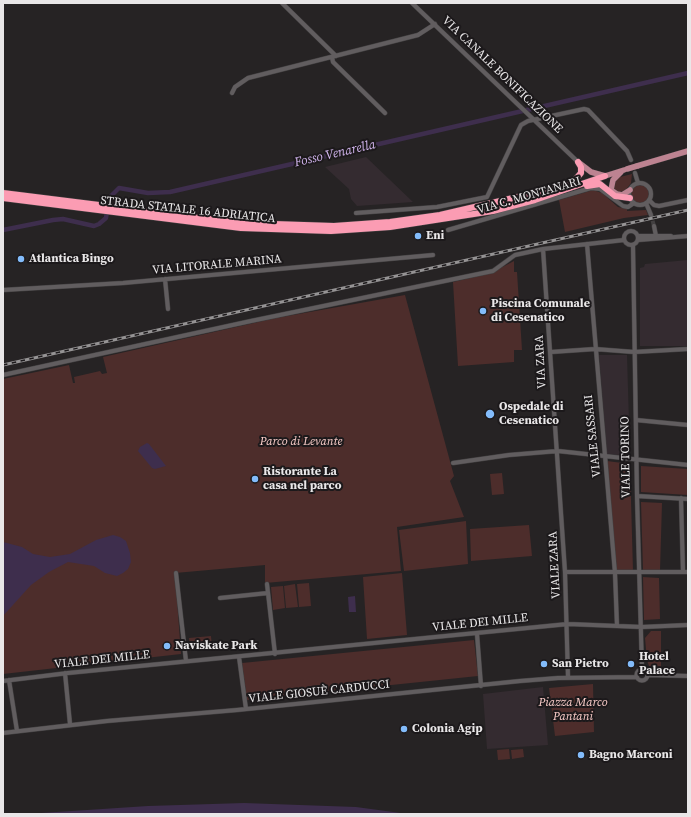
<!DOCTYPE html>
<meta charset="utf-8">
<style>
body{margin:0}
#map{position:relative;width:691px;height:817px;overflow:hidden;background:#262324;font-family:"Source Serif 4",serif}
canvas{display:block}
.frame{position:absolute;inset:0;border:4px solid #e9e7e8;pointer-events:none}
</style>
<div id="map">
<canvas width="691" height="817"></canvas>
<div class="frame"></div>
</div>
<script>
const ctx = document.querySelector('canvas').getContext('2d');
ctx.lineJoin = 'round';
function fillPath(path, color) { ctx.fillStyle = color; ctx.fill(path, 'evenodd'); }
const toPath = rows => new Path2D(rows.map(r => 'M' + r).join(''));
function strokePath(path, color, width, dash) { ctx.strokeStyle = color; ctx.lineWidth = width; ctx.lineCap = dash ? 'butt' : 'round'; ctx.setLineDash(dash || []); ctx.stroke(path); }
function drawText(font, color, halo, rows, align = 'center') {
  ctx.font = font + ' "Source Serif 4",serif'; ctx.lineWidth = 4; ctx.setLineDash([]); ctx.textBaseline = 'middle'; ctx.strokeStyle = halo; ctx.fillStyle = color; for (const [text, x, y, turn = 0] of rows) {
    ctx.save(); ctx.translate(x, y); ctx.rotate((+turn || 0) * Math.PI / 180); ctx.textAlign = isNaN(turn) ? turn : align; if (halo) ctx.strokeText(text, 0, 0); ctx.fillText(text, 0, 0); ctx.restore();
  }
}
const built = toPath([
 [366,157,413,202,357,206,351,199,349,189,325,167],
 [688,260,688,346,640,346,640,268,644,267,645,264],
 [599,355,627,355,630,456,607,454],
 [543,687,548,745,487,749,483,694]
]);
const green = toPath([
 [632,174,631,183,625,191,622,193,614,191,613,182,620,177],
 '631 194a9 9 0 1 1 18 0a9 9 0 1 1-18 0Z',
 [593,190,602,193,618,207,627,209,627,211,646,210,648,215,624,218,565,232,559,200],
 [514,261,514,272,517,272,522,350,514,350,514,362,458,366,453,282,491,273],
 [405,295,454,476,450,481,464,517,397,527,401,571,265,583,265,565,175,573,181,654,3,674,3,379,69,365,73,383,75,383,74,377,100,371,102,374,107,373,103,357,276,318],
 [607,461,630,464,633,571,617,571],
 [641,466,688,469,688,495,641,492],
 [502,473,504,494,492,495,490,474],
 [641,502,662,503,660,571,643,570],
 [466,521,468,564,404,571,399,530],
 [529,525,532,556,471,561,470,529],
 [402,573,407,635,367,639,363,577],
 [643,577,659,578,660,619,644,620],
 [309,583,311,606,299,607,297,584],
 [295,584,298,607,286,608,284,586],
 [283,586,285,608,273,610,271,587],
 [651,631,661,631,661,669,649,666,647,660,645,638],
 [211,636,212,648,190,650,189,638],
 [474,640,478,676,247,700,242,663],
 [593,684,594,732,555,736,549,688],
 [509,749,510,759,498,760,497,750],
 [523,749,524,757,512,759,511,750]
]);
const water = toPath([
 [147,443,149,444,166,466,155,469,152,468,138,451,140,447],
 [113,535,120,537,126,541,130,553,131,562,128,569,123,573,117,576,105,573,94,566,68,562,49,572,31,585,3,616,3,542,22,547,33,554,50,557,70,554,96,540],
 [355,596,356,612,349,612,348,597],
 [656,750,656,758,640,759,639,751],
 [244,803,356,807,408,814,26,814,148,806]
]);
const canal = toPath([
 [3,230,53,220,63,219,94,226,99,224,106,218,109,198,119,188,148,193,170,192,688,73]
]);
const minorTunnel = toPath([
 [651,215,654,226]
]);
const minor = toPath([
 [282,3,336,56],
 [412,3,578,162],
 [332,57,333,62,385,113],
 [232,93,235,87,248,78,418,35,435,24],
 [635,173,638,183],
 '629 194a11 11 0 1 1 22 0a11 11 0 1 1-22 0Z',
 [649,200,654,205,659,206,688,200],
 [646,203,651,215],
 [356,213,437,207,487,197,521,125,528,121,584,109,588,110,627,151,631,160],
 [654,226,656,236],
 [448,230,591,188,600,189,623,206,628,207,634,203],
 '624 238a7 7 0 1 1 14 0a7 7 0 1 1-14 0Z',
 [639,236,671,236],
 [638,240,688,236],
 [587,244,615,573,617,626],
 [633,245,637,496,642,669],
 [543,249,565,572,568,677],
 [165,279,168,309],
 [3,290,123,283,433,255],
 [551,352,595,349,634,352,688,349],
 [3,375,251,321,493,271,515,255,543,249,624,240],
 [636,420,688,425],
 [453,463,509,455,558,451,688,465],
 [637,496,688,499],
 [681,498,683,572],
 [565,572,688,572],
 [176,573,186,661],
 [267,584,275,654],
 [220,598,268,593],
 [477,634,481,686],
 [239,657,246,709],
 '636.5 675a5.5 5.5 0 1 1 11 0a5.5 5.5 0 1 1-11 0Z',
 [65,673,70,724],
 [648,675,688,676],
 [9,680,17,731],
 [3,681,68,673,568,624,642,627,688,625],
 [3,733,107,721,237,710,520,681,558,678,637,677]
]);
const major = toPath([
 [578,162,591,172,605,176,624,170],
 [637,166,688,151],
 [621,172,613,180,611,190,617,194,622,195,630,190]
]);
const highway = toPath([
 [567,185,574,181,581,173,581,167,578,162],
 [587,186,600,184,615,196,630,198],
 [3,193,243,223,334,226,390,222,440,215,569,185],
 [3,198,241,228,331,231,390,227,493,211,535,200,605,176]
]);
const rail = toPath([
 [3,365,688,210]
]);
const majorBridge = toPath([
 [627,169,637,166]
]);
const markers = [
 [418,236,4,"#83bcfb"],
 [21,259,4,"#83bcfb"],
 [483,311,4,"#83bcfb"],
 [490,414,5,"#83bcfb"],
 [255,479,4,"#83bcfb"],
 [167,646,4,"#83bcfb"],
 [544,664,4,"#83bcfb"],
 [631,664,4,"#83bcfb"],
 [404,729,4,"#83bcfb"],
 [581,755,4,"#83bcfb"]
];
const streetNames = [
 ["VIA CANALE BONIFICAZIONE",502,75,44],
 ["VIA C. MONTANARI",529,196,-16],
 ["STRADA STATALE 16 ADRIATICA",188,210,6],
 ["VIA LITORALE MARINA",217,265,-5],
 ["VIA ZARA",541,362,-93],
 ["VIALE SASSARI",593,436,-96],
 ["VIALE TORINO",626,457,-91],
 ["VIALE ZARA",555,565,-93],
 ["VIALE DEI MILLE",480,623,-6],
 ["VIALE DEI MILLE",102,660,-6],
 ["VIALE GIOSUÈ CARDUCCI",319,692,-6]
];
const poiNames = [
 ["Eni",426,236],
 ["Atlantica Bingo",29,259],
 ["Piscina Comunale",491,304],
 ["di Cesenatico",491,318],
 ["Ospedale di",499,407],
 ["Cesenatico",499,421],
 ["Ristorante La",263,472],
 ["casa nel parco",263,486],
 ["Naviskate Park",175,646],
 ["Hotel",639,657],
 ["Palace",639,671],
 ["San Pietro",552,664],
 ["Colonia Agip",412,729],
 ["Bagno Marconi",589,755]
];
const parkNames = [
 ["Parco di Levante",301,442],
 ["Piazza Marco",573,703],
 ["Pantani",573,717]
];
const waterNames = [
 ["Fosso Venarella",335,154,-13]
];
fillPath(built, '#342b30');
fillPath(green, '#4d2d2b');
fillPath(water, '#3e2e4d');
strokePath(canal, '#3e2e4d', 4.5);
strokePath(minorTunnel, '#434041', 4, [4, 2]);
strokePath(minor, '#434142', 5);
strokePath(major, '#434142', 6);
strokePath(highway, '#434142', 7);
strokePath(minor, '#615d5f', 4);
strokePath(major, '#bd8391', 5.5);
strokePath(highway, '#fb9cb3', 6);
strokePath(rail, '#959394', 3);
strokePath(rail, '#1c191b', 1.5, [4.5]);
strokePath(majorBridge, '#434142', 6, []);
strokePath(majorBridge, '#bd8391', 5.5);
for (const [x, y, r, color] of markers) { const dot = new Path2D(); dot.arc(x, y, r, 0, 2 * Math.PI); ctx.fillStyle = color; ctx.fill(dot); strokePath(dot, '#1c191b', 1.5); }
drawText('12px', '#e9e7e8', '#1c191b', streetNames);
drawText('bold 12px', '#e9e7e8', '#1c191b', poiNames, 'left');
drawText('italic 12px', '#facdc9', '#1c191b', parkNames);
drawText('italic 13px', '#d2b5ee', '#1c191b', waterNames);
</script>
